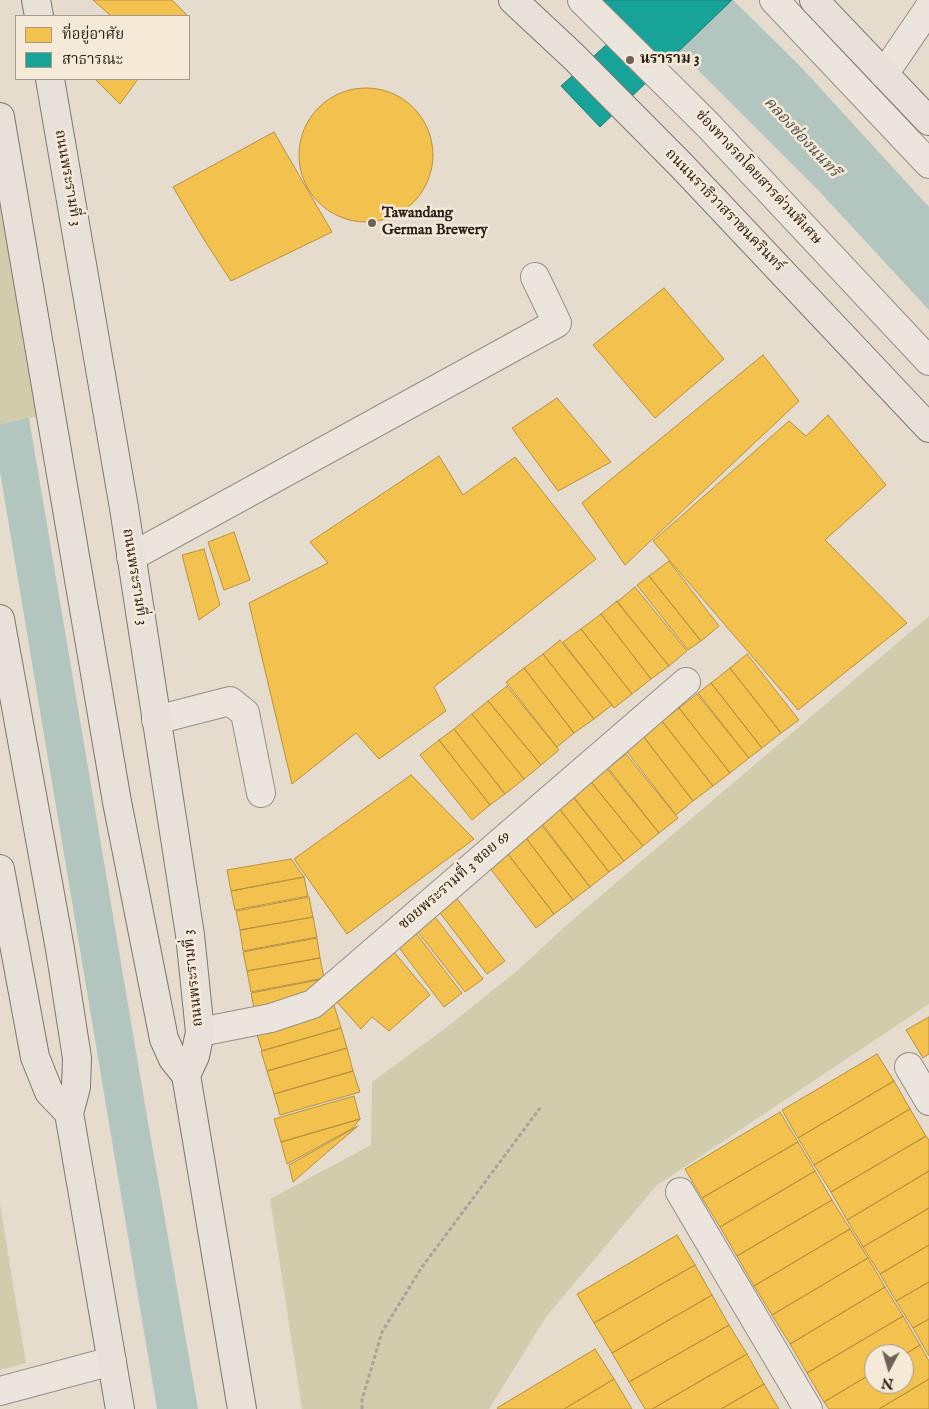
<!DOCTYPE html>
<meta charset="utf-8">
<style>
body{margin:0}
#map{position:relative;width:929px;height:1409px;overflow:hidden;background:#e6dcce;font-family:"IM FELL English","Noto Serif Thai",serif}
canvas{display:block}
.legend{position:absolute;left:15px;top:15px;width:175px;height:65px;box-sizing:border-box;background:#f5e9d8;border:1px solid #a5998c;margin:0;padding:6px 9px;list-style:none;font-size:15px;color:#2d2019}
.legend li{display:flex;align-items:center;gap:10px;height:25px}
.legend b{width:25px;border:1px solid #a5998c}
.north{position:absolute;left:864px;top:1344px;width:50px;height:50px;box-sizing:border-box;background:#f5e9d8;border:1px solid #a5998c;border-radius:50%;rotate:186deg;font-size:14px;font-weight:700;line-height:20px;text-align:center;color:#2d2019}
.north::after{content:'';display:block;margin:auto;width:18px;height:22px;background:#6e6258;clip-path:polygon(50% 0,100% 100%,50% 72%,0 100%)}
</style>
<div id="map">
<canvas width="929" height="1409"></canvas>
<ul class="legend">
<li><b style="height:14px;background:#f2c14e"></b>ที่อยู่อาศัย</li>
<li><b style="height:14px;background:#17a398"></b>สาธารณะ</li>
</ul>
<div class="north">N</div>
</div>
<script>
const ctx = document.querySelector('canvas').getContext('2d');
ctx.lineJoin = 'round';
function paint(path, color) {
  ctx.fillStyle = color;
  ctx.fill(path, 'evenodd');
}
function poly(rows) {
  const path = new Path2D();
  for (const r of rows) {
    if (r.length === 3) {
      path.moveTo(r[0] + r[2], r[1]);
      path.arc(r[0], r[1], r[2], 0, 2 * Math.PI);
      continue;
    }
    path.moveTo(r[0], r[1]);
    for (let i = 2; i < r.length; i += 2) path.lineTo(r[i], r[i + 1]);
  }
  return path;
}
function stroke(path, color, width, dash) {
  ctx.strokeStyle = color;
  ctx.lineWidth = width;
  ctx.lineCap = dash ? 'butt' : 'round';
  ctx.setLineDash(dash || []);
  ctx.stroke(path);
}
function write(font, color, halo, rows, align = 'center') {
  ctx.font = font + ' "IM FELL English","Noto Serif Thai",serif';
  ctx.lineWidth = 5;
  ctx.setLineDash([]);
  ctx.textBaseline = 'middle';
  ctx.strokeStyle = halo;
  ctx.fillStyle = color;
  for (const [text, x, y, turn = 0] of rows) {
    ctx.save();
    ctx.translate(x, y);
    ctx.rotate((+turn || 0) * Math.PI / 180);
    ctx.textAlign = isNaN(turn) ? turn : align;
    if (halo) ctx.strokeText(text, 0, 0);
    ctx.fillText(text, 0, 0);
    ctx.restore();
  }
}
const green = poly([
 [0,136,40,416,0,424],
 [929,616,929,1004,656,1186,546,1317,489,1409,302,1409,270,1199,371,1145,372,1082,447,1027,518,970,570,922],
 [0,1204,26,1363,0,1370]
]);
const water = poly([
 [628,0,733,0,800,66,929,207,929,310,819,191],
 [29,418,145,1105,198,1409,157,1409,138,1296,0,472,0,424]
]);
const pier = poly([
 [29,416,31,418,97,804,95,805],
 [0,484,56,810,54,810,0,487]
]);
const homes = poly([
 [93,0,172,0,188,16,111,16,93,0],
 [95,79,138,79,120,104,95,79],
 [366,155,67],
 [274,132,332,232,231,281,203,238,173,187,274,132],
 [664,288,724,359,655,418,593,345,664,288],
 [763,355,799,401,625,565,582,503,763,355],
 [557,398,611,462,558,491,512,428,557,398],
 [828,415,886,485,825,540,907,623,798,710,653,541,789,421,806,436,828,415],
 [439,456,463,495,515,457,596,559,434,687,446,711,379,759,356,733,292,784,249,603,328,563,310,542,439,456],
 [234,532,250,580,224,590,208,542,234,532],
 [204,549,220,605,199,620,182,555,204,549],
 [669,561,719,626,701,641,649,576,669,561],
 [649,576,701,641,688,650,637,585,649,576],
 [635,587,687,651,669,666,617,602,635,587],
 [617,601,669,666,651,679,601,614,617,601],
 [601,614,651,679,632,694,581,629,601,614],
 [581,629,632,694,614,708,563,642,581,629],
 [560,640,612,705,594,719,543,654,560,640],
 [543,654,594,719,574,733,524,668,543,654],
 [747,654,799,720,781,733,730,668,747,654],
 [524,668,574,733,557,747,506,682,524,668],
 [730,668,781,733,762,748,711,683,730,668],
 [711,683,762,748,749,758,698,693,711,683],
 [507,686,559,750,541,765,488,701,507,686],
 [697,694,749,758,730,773,679,708,697,694],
 [488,701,541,765,524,779,472,714,488,701],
 [679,708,730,773,713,786,662,721,679,708],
 [472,714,524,779,505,794,454,729,472,714],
 [662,721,713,786,693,801,643,736,662,721],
 [454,729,505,794,490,805,439,740,454,729],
 [643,736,693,801,676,815,625,749,643,736],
 [439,740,490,805,472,820,420,755,439,740],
 [626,754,678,818,659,833,607,769,626,754],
 [608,768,659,833,643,846,591,782,608,768],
 [411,775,474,839,347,934,294,859,411,775],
 [591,782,643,846,624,861,572,796,591,782],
 [573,796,624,861,609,872,558,807,573,796],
 [558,807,609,872,590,887,539,822,558,807],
 [540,821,590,887,573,900,523,834,540,821],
 [523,834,573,900,554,914,504,849,523,834],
 [504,849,554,914,536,928,486,863,504,849],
 [291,859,304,877,231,891,227,870,291,859],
 [304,877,308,896,235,910,231,891,304,877],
 [455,896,505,961,487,974,437,909,455,896],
 [309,897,313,917,240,930,236,911,309,897],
 [432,913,483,979,465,992,414,927,432,913],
 [313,917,317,937,243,951,240,930,313,917],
 [412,928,462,993,444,1007,394,941,412,928],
 [317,938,320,958,247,971,243,952,317,938],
 [394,952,430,995,389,1031,372,1017,361,1029,336,1001,394,952],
 [320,958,324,978,251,992,247,971,320,958],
 [323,979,312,1002,255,1013,251,993,323,979],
 [334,1005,341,1028,262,1051,255,1028,334,1005],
 [929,1017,929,1054,923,1058,906,1030,929,1017],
 [341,1028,347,1048,267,1071,261,1051,341,1028],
 [347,1048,353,1071,274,1094,267,1071,347,1048],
 [877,1054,894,1081,798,1138,782,1110,877,1054],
 [353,1071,360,1092,280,1115,274,1094,353,1071],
 [894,1081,910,1109,814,1165,798,1138,894,1081],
 [354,1096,360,1119,281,1142,274,1119,354,1096],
 [910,1109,926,1136,831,1192,814,1165,910,1109],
 [780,1112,798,1142,702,1198,685,1169,780,1112],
 [360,1119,353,1128,287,1164,281,1142,360,1119],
 [358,1126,332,1148,293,1182,289,1165,358,1126],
 [926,1136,929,1140,929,1171,847,1220,831,1192,926,1136],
 [798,1142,815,1171,720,1227,702,1198,798,1142],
 [815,1171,832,1200,737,1256,720,1227,815,1171],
 [929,1171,929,1208,863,1247,847,1220,929,1171],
 [832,1200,850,1229,754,1286,737,1256,832,1200],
 [929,1208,929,1245,880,1274,863,1247,929,1208],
 [850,1229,868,1258,772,1315,754,1286,850,1229],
 [677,1235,695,1265,594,1323,577,1294,677,1235],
 [929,1245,929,1282,896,1301,880,1274,929,1245],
 [868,1258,885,1287,790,1344,772,1315,868,1258],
 [695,1265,712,1295,612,1353,594,1323,695,1265],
 [929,1282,929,1319,913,1328,896,1301,929,1282],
 [885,1287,903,1316,807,1373,790,1344,885,1287],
 [712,1295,729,1325,629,1382,612,1353,712,1295],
 [903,1316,920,1345,904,1355,874,1354,874,1372,824,1402,807,1373,903,1316],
 [929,1319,929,1356,913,1328,929,1319],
 [729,1325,747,1354,652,1409,645,1409,629,1382,729,1325],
 [920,1345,929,1361,929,1379,879,1409,829,1409,824,1402,874,1372,874,1384,904,1384,904,1355,920,1345],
 [595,1349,614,1379,564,1409,498,1409,497,1408,595,1349],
 [747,1354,764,1384,721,1409,652,1409,747,1354],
 [614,1379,632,1409,564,1409,614,1379],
 [929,1379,929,1409,879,1409,929,1379],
 [764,1384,779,1409,721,1409,764,1384]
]);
const public = poly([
 [597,0,732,0,600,127,561,86,617,35,597,0]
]);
const path = poly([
 [362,1409,362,1400,382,1332,422,1267,540,1108]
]);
const minor = poly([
 [582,0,708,125,929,361],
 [774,0,929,164],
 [884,74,929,8],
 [131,557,557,323,535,277],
 [156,720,230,701,245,713,261,793],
 [200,1032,271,1018,313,1004,686,682],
 [909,1067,929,1101],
 [680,1192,808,1409],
 [0,1391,112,1361]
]);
const major = poly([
 [36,0,39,16],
 [513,0,573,56,681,165,929,428],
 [814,0,929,121],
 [50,79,124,508,190,935,200,1032,195,1056,186,1075],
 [0,117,117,802,164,1039,173,1059,186,1075,242,1409],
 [0,619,60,949,77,1058,76,1087,69,1113,120,1409],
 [0,869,35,1057,49,1092,69,1113]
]);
const markers = [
 [630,60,5,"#6e6258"],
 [372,223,5,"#6e6258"]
];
const poiNames = [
 ["นราราม 3",640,60],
 ["Tawandang",382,214],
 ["German Brewery",382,231]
];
const streetNames = [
 ["ถนนพระรามที่ 3",67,178,80],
 ["ช่องทางรถโดยสารด่วนพิเศษ",758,178,47],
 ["ถนนนราธิวาสราชนครินทร์",724,211,46],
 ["ถนนพระรามที่ 3",134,577,81],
 ["ซอยพระรามที่ 3 ซอย 69",455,881,-41],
 ["ถนนพระรามที่ 3",194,978,-96]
];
const waterNames = [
 ["คลองช่องนนทรี",801,138,47]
];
paint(green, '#d1ccac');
paint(water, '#b2c5bf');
paint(pier, '#e6dcce');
paint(homes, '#f2c14e');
stroke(homes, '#b7913e', 1);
paint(public, '#17a398');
stroke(public, '#1e7c72', 1);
stroke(minor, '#978f86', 30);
stroke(major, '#7d766e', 30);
stroke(path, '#a8a39d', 3, [4, 2.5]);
stroke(minor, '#ebe5de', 28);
stroke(major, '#e8e1d9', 28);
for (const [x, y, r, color] of markers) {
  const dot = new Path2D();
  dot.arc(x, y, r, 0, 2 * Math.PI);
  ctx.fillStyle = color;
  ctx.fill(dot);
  stroke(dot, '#f5e9d8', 2);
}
write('bold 15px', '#2d2019', '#f5e9d8', poiNames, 'left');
write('15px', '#2d2019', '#f5e9d8', streetNames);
write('italic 16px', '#4e4e49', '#f5e9d8', waterNames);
</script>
